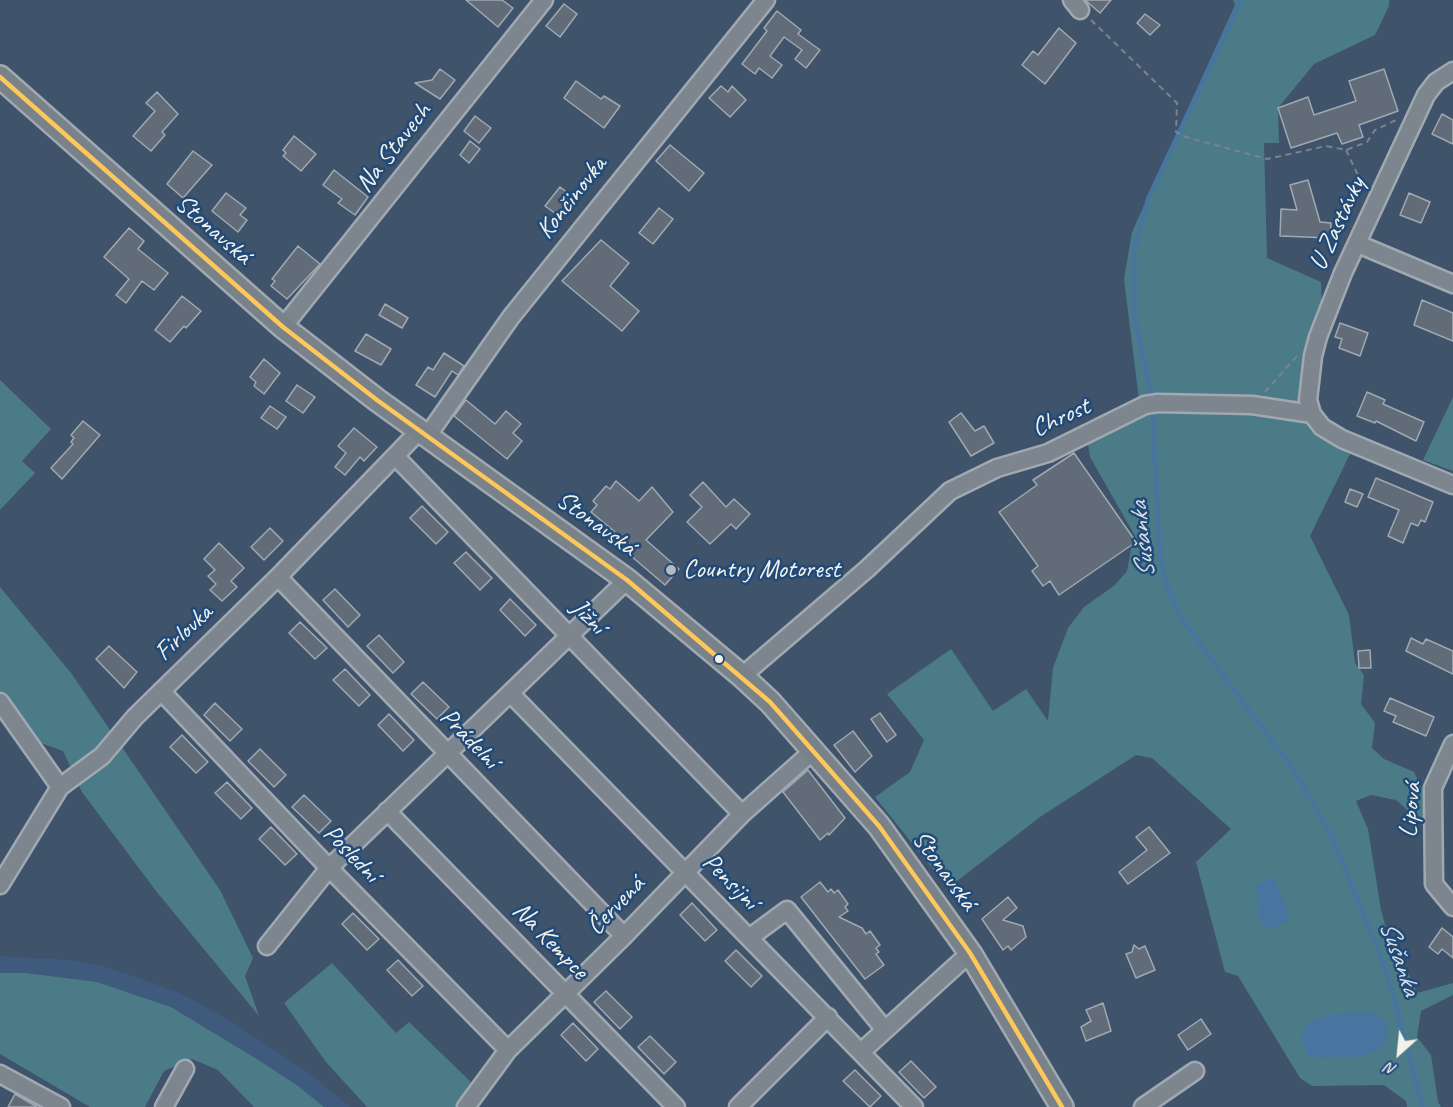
<!DOCTYPE html>
<meta charset="utf-8">
<style>
body{margin:0}
#map{position:relative;width:1453px;height:1107px;overflow:hidden;background:#3f536a;font-family:Caveat,sans-serif}
canvas{display:block}
.north{position:absolute;left:1369px;top:1023px;width:60px;height:60px;-webkit-text-stroke:4px #1f4a7a;paint-order:stroke;rotate:207deg;font-size:16px;font-weight:700;line-height:24px;text-align:center;color:#f4f1e8}
.north::after{content:'';display:block;margin:auto;width:21px;height:27px;background:#f4f1e8;clip-path:polygon(50% 0,100% 100%,50% 72%,0 100%)}
</style>
<div id="map">
<canvas width="1453" height="1107"></canvas>
<div class="north">N</div>
</div>
<script>
const ctx = document.querySelector('canvas').getContext('2d');
ctx.lineJoin = 'round';
function paint(path, color) {
  ctx.fillStyle = color;
  ctx.fill(path, 'evenodd');
}
function poly(rows) {
  const path = new Path2D();
  for (const r of rows) {
    path.moveTo(r[0], r[1]);
    for (let i = 2; i < r.length; i += 2) path.lineTo(r[i], r[i + 1]);
  }
  return path;
}
function stroke(path, color, width, dash) {
  ctx.strokeStyle = color;
  ctx.lineWidth = width;
  ctx.lineCap = dash ? 'butt' : 'round';
  ctx.setLineDash(dash || []);
  ctx.stroke(path);
}
function write(font, color, halo, rows, align = 'center') {
  ctx.font = font + ' Caveat,sans-serif';
  ctx.lineWidth = 5;
  ctx.setLineDash([]);
  ctx.textBaseline = 'middle';
  ctx.strokeStyle = halo;
  ctx.fillStyle = color;
  for (const [text, x, y, turn = 0] of rows) {
    ctx.save();
    ctx.translate(x, y);
    ctx.rotate((+turn || 0) * Math.PI / 180);
    ctx.textAlign = isNaN(turn) ? turn : align;
    if (halo) ctx.strokeText(text, 0, 0);
    ctx.fillText(text, 0, 0);
    ctx.restore();
  }
}
const built = poly([
 [0,956,72,960,100,965,178,992,224,1017,308,1072,350,1107,324,1107,298,1086,260,1061,171,1007,97,982,26,973,0,973]
]);
const green = poly([
 [1233,0,1389,0,1389,6,1375,35,1314,64,1278,108,1279,143,1264,143,1267,258,1321,282,1322,310,1306,358,1321,436,1350,454,1310,536,1349,615,1355,663,1364,675,1361,704,1375,723,1372,748,1384,759,1414,772,1426,797,1423,824,1396,800,1371,795,1356,801,1368,829,1381,910,1393,951,1406,969,1417,993,1453,983,1453,995,1421,1011,1417,1037,1431,1055,1438,1102,1441,1107,1407,1107,1406,1101,1384,1085,1312,1086,1300,1078,1238,976,1225,972,1196,862,1231,829,1152,758,1136,755,1040,817,948,888,875,797,910,772,924,740,887,694,951,649,993,711,1026,689,1048,721,1053,668,1068,628,1084,607,1115,585,1127,571,1131,549,1137,544,1135,536,1090,457,1088,443,1104,433,1139,400,1124,279,1132,232,1235,5],
 [0,380,51,429,22,461,35,473,0,510],
 [1453,397,1453,471,1423,460],
 [0,587,71,673,220,890,253,958,245,976,259,1016,156,891,82,792,63,751,38,742,0,691],
 [332,963,396,1033,409,1022,475,1086,457,1107,367,1107,326,1062,284,1003],
 [0,973,26,973,97,982,171,1007,260,1061,298,1086,324,1107,254,1107,218,1070,192,1059,164,1071,145,1107,90,1107,0,1054]
]);
const water = poly([
 [1269,877,1274,878,1289,913,1287,922,1273,928,1266,928,1260,921,1257,896,1256,886],
 [1347,1012,1373,1012,1386,1023,1389,1032,1381,1049,1358,1057,1317,1058,1307,1055,1301,1036,1307,1024,1315,1019]
]);
const stream = poly([
 [1241,0,1148,199,1134,250,1135,322,1151,390,1160,555,1168,590,1181,618,1295,772,1333,839,1386,970,1423,1107]
]);
const building = poly([
 [466,0,502,0,513,8,498,27,466,0],
 [1085,0,1111,0,1100,13,1085,0],
 [564,4,577,14,560,37,546,26,564,4],
 [777,11,801,30,798,34,820,50,806,68,795,59,802,50,784,37,770,56,782,65,772,78,759,68,755,74,742,64,767,31,764,28,777,11],
 [1145,14,1160,25,1150,35,1137,23,1145,14],
 [1059,28,1076,43,1045,84,1022,65,1033,51,1038,55,1059,28],
 [440,69,455,80,440,99,415,83,432,80,440,69],
 [1384,69,1398,111,1359,125,1363,137,1342,144,1337,133,1291,148,1278,108,1308,97,1314,115,1356,101,1349,81,1384,69],
 [576,81,601,99,604,96,620,106,604,128,564,98,576,81],
 [721,86,728,92,732,86,746,100,730,117,709,98,721,86],
 [157,92,178,114,162,132,165,135,151,151,133,136,155,111,146,103,157,92],
 [1442,114,1453,120,1453,144,1432,134,1442,114],
 [475,116,491,128,479,143,464,131,475,116],
 [294,136,316,154,301,171,283,156,286,153,283,150,294,136],
 [470,141,480,149,469,163,460,155,470,141],
 [670,145,704,173,689,191,656,161,670,145],
 [193,151,212,165,183,198,167,184,193,151],
 [334,170,368,197,355,215,338,203,342,199,323,185,334,170],
 [1308,180,1320,222,1331,223,1330,238,1280,236,1281,209,1297,210,1290,185,1308,180],
 [560,187,573,197,559,216,545,206,560,187],
 [226,193,246,208,240,215,247,220,238,232,212,211,226,193],
 [1409,193,1430,202,1421,223,1400,215,1409,193],
 [659,208,673,219,653,244,639,233,659,208],
 [129,228,144,241,138,249,168,273,154,290,142,281,126,303,116,295,129,279,104,257,129,228],
 [601,240,629,263,610,286,639,311,622,331,562,281,601,240],
 [298,246,320,264,287,299,271,286,275,281,272,279,298,246],
 [182,296,201,311,186,328,184,326,170,342,155,330,182,296],
 [1422,300,1453,313,1453,341,1414,325,1422,300],
 [385,304,408,318,402,328,379,315,385,304],
 [1340,323,1368,333,1360,356,1339,348,1342,339,1335,337,1340,323],
 [366,334,391,349,381,365,355,351,366,334],
 [444,353,464,366,458,375,452,371,435,397,416,385,428,367,433,370,444,353],
 [264,359,280,373,264,394,254,386,256,382,250,377,264,359],
 [297,385,315,397,303,413,286,401,297,385],
 [1367,392,1385,400,1383,404,1424,422,1416,441,1376,421,1375,423,1357,416,1367,392],
 [466,400,495,424,506,411,521,424,513,433,522,441,507,459,454,416,466,400],
 [270,406,286,417,277,429,261,418,270,406],
 [961,413,975,431,984,426,994,443,971,456,949,422,961,413],
 [83,421,100,435,62,479,51,468,73,444,71,442,74,438,71,435,83,421],
 [354,428,377,447,364,461,360,457,345,475,335,467,346,453,338,446,354,428],
 [1074,453,1136,542,1059,595,1050,581,1043,586,1032,571,1038,566,999,512,1037,485,1033,480,1074,453],
 [1376,478,1433,502,1425,522,1421,520,1418,526,1411,523,1403,543,1388,536,1399,510,1368,497,1376,478],
 [616,481,639,501,652,487,673,512,646,540,679,569,665,585,610,538,615,532,591,512,597,505,593,501,606,486,610,489,616,481],
 [703,482,726,507,734,499,750,514,736,529,731,524,710,544,687,522,702,507,690,495,703,482],
 [1350,489,1363,494,1357,507,1345,502,1350,489],
 [422,506,448,532,436,544,410,518,422,506],
 [270,528,283,541,264,560,251,547,270,528],
 [219,543,244,568,231,581,237,587,222,601,210,590,216,584,208,576,215,570,204,559,219,543],
 [466,552,492,578,480,590,454,563,466,552],
 [335,589,360,615,348,627,323,600,335,589],
 [510,599,536,625,525,636,500,610,510,599],
 [300,622,327,648,315,659,289,633,300,622],
 [379,635,404,662,393,673,367,646,379,635],
 [1411,638,1423,644,1426,639,1453,651,1453,674,1406,651,1411,638],
 [109,646,137,672,124,688,96,659,109,646],
 [1370,650,1371,668,1359,668,1358,651,1370,650],
 [345,669,370,695,359,706,333,680,345,669],
 [423,682,449,707,437,719,411,694,423,682],
 [1390,698,1434,717,1426,736,1393,722,1396,716,1384,711,1390,698],
 [215,703,242,729,230,741,204,715,215,703],
 [880,713,896,735,887,742,871,719,880,713],
 [389,714,414,740,403,751,378,725,389,714],
 [853,731,872,756,855,772,834,745,853,731],
 [182,735,208,762,196,773,170,747,182,735],
 [260,749,286,775,274,787,248,761,260,749],
 [808,770,845,818,829,835,828,833,820,840,783,792,808,770],
 [227,782,252,808,241,819,215,793,227,782],
 [304,795,331,821,319,833,292,807,304,795],
 [271,827,297,854,285,865,259,839,271,827],
 [1149,827,1170,853,1128,884,1119,872,1147,850,1136,837,1149,827],
 [820,882,828,892,831,889,834,893,838,890,848,904,845,907,848,911,839,917,862,928,866,934,870,931,880,945,876,948,879,952,876,954,884,965,865,979,801,897,820,882],
 [1008,897,1017,908,1003,920,1023,926,1026,937,1011,950,1008,946,1003,950,982,919,1008,897],
 [692,903,717,930,705,941,680,915,692,903],
 [353,913,379,939,367,950,342,924,353,913],
 [1442,928,1453,937,1453,958,1442,949,1438,954,1429,947,1442,928],
 [1134,945,1139,949,1145,946,1155,970,1136,978,1126,954,1132,952,1134,945],
 [736,950,762,976,751,987,725,961,736,950],
 [398,960,423,986,412,996,387,970,398,960],
 [606,991,632,1017,620,1029,594,1002,606,991],
 [1103,1003,1111,1031,1086,1041,1081,1027,1091,1021,1086,1010,1103,1003],
 [1201,1019,1211,1034,1188,1050,1178,1035,1201,1019],
 [573,1023,598,1049,586,1061,561,1035,573,1023],
 [650,1036,676,1062,664,1074,638,1047,650,1036],
 [911,1061,936,1087,924,1098,899,1072,911,1061],
 [855,1070,881,1096,870,1107,843,1081,855,1070],
 [15,1094,37,1107,8,1107,15,1094]
]);
const path = poly([
 [1091,20,1177,103,1176,132,1186,137,1267,159,1326,146,1346,150,1367,142,1375,130,1396,120],
 [1346,150,1364,188],
 [1265,392,1297,356]
]);
const minor = poly([
 [1072,0,1080,10],
 [1453,71,1436,82,1426,95,1343,273,1318,337,1313,356,1308,400,1312,414,1322,427,1342,439,1453,485],
 [1358,244,1453,284],
 [283,327,544,0],
 [428,435,511,317,766,0],
 [396,457,742,814],
 [278,577,624,936],
 [742,676,867,569,950,491,997,468,1048,453,1145,405,1158,403,1252,405,1312,414],
 [161,691,329,868,508,1050],
 [510,693,914,1107],
 [0,702,60,787],
 [1453,744,1433,788,1434,884,1453,907],
 [387,811,676,1107],
 [0,885,60,787,102,756,135,717,278,577,420,430],
 [749,938,787,910,885,1030],
 [267,946,329,868,627,580],
 [861,1052,970,953],
 [0,1074,61,1107],
 [164,1107,185,1069],
 [466,1107,508,1050,624,936,742,814,814,750],
 [738,1107,828,1017],
 [1143,1107,1195,1071]
]);
const major = poly([
 [0,77,283,327,377,400,627,580,742,676,770,702,879,826,970,953,1062,1107]
]);
const bus1 = poly([
 [0,77,283,327,377,400,627,580,770,702,879,826,970,953,1062,1107]
]);
const markers = [
 [671,570,6,"#b5babc"],
 [719,659,5,"#f4f1e8"]
];
const streetNames = [
 ["Na Stavech",394,148,-52],
 ["Končinovka",572,198,-52],
 ["U Zastávky",1338,224,-65],
 ["Stonavská",213,230,41],
 ["Chrost",1061,418,-24],
 ["Stonavská",596,524,36],
 ["Jižní",588,617,46],
 ["Firlovka",184,633,-44],
 ["Prádelní",469,739,46],
 ["Lipová",1411,810,-85],
 ["Poslední",351,854,46],
 ["Stonavská",944,871,54],
 ["Pensijní",730,882,45],
 ["Červená",616,906,-46],
 ["Na Kempce",550,941,46]
];
const poiNames = [
 ["Country Motorest",683,570]
];
const waterNames = [
 ["Sušanka",1143,540,-96],
 ["Sušanka",1399,958,71]
];
paint(built, '#3e5a7c');
paint(green, '#4c7b88');
paint(water, '#4775a0');
stroke(stream, '#4775a0', 4.5);
paint(building, '#626c79');
stroke(building, '#a0a9b2', 1.5);
stroke(minor, '#a0a9b2', 21);
stroke(major, '#a0a9b2', 26);
stroke(path, '#7a848f', 2, [6, 4.5]);
stroke(minor, '#7d868e', 16);
stroke(major, '#798189', 21);
stroke(bus1, '#fdc75a', 4.5);
for (const [x, y, r, color] of markers) {
  const dot = new Path2D();
  dot.arc(x, y, r, 0, 2 * Math.PI);
  ctx.fillStyle = color;
  ctx.fill(dot);
  stroke(dot, '#1f4a7a', 2);
}
write('26px', '#f4f1e8', '#1f4a7a', streetNames);
write('26px', '#f4f1e8', '#1f4a7a', poiNames, 'left');
write('italic 27px', '#dadfde', '#1f4a7a', waterNames);
</script>
